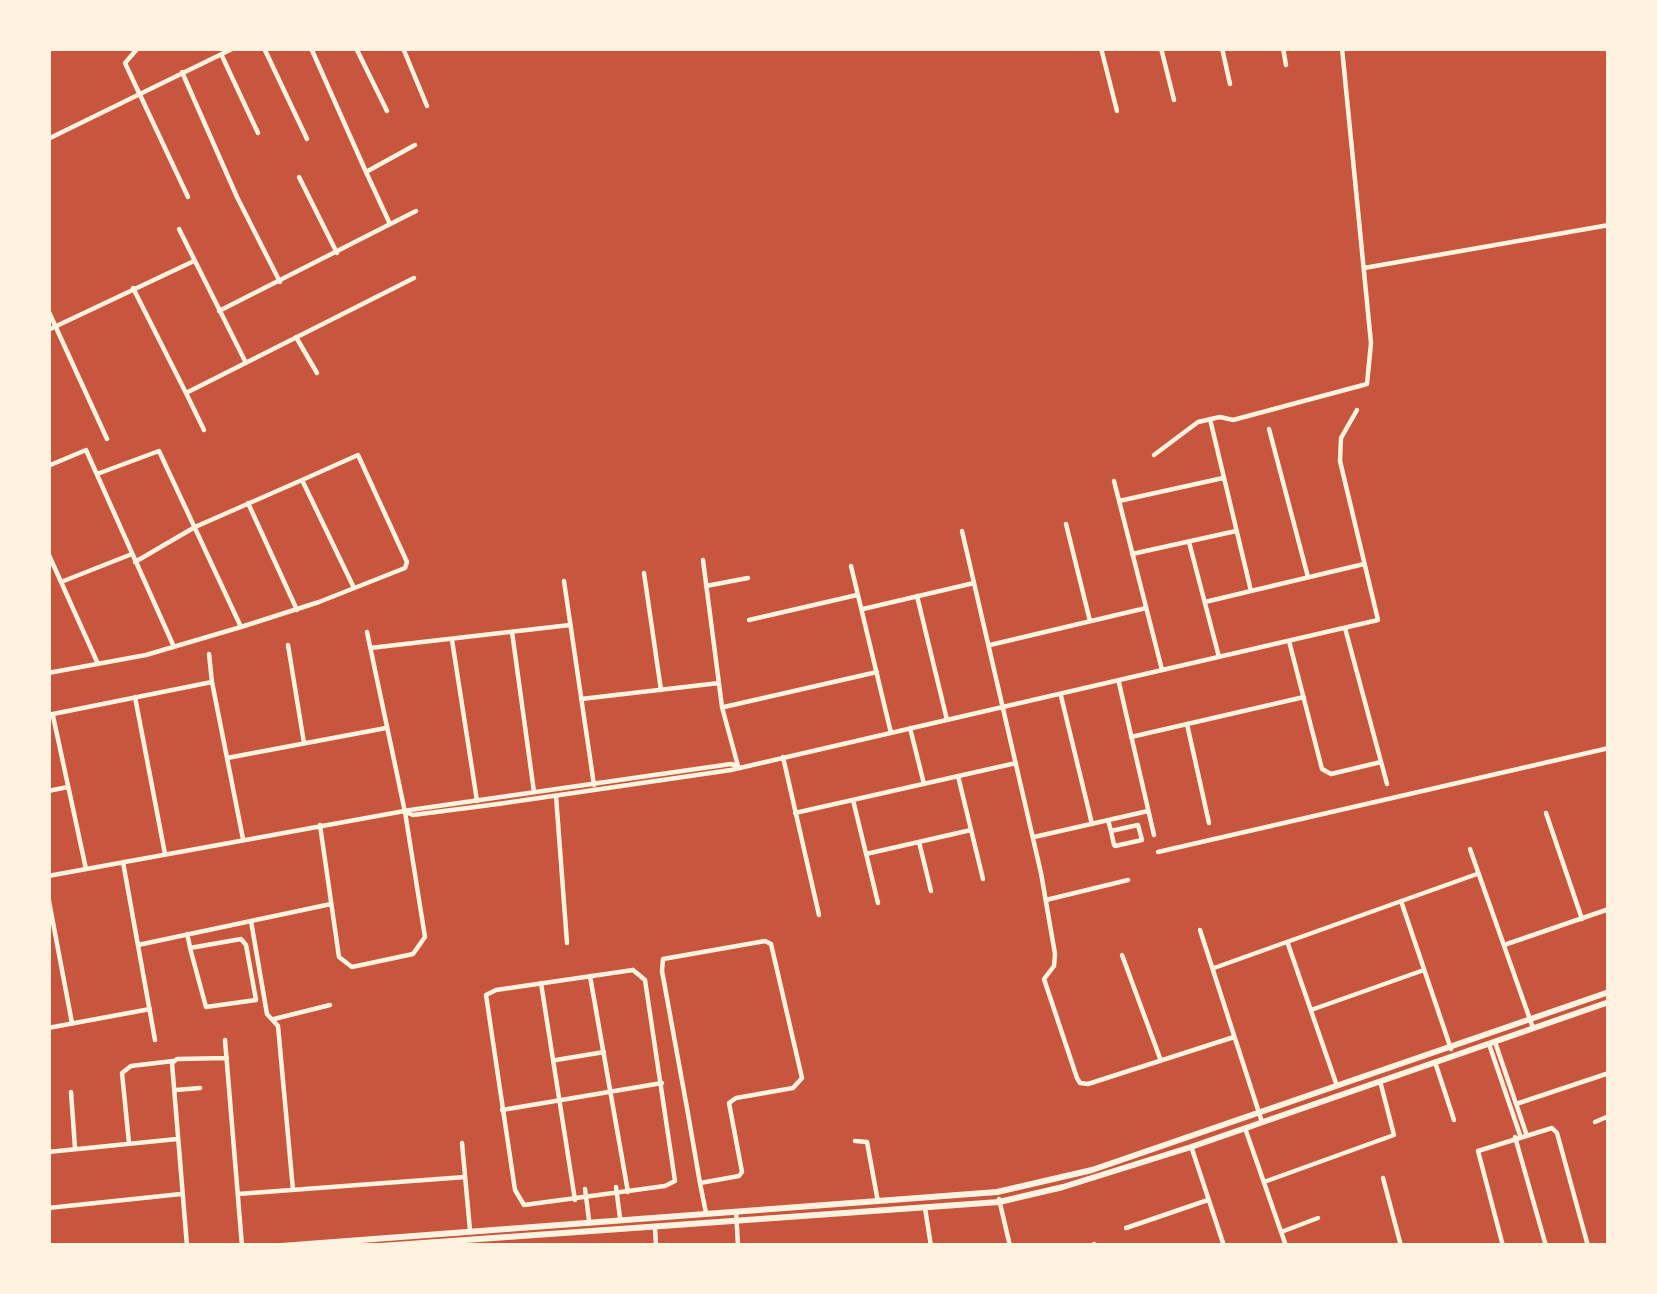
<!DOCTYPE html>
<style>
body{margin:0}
#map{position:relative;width:1657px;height:1294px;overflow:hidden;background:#c8553d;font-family:Lora,serif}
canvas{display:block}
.frame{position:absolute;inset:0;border:51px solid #fff3e0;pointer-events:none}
</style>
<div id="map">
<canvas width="1657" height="1294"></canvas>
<div class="frame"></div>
</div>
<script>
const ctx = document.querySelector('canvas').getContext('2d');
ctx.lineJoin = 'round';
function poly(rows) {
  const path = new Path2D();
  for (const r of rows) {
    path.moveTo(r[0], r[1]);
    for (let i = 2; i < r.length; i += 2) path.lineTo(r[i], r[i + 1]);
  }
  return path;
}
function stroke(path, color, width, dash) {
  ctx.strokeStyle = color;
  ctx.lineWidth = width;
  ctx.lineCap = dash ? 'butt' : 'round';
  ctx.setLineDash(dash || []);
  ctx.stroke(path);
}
const minor = poly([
 [138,48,125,63,188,197],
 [264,48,307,139],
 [311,48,366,172],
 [356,48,387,111],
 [403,48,427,106],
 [1101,48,1117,111],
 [1161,48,1174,100],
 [1222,48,1230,84],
 [1283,48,1286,65],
 [222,56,258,133],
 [182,72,237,197,280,282],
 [48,139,234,48],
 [299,177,337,253],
 [390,224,366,172,415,145],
 [179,229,246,363],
 [1364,268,1609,225],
 [133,288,186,393,414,278],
 [48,310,107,439],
 [219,311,416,211],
 [48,330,194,261],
 [296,337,317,373],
 [186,393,204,430],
 [1210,419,1251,591],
 [1269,429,1308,577],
 [1154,455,1198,422,1220,417,1233,420,1367,384,1371,343,1342,48],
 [48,466,86,450,174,647],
 [97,474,159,451,241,627],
 [1114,481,1162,670],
 [1119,501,1223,478],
 [248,503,297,610],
 [1066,524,1090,621],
 [962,531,1041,873,1055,954,1054,966,1044,979,1077,1078,1080,1083,1088,1084,1234,1037],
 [1189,542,1219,657],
 [48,553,98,664],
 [1132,554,1236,531],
 [703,560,722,707,738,766],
 [135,562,195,527,302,480,354,588],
 [851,566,891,733],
 [644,573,661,690],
 [564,581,594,785],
 [61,582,132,554],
 [706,586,748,578],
 [917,596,947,720],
 [1205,602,1364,564],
 [863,609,974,583],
 [749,620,857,595],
 [1345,628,1387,784],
 [512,632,534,792],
 [452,640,477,801],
 [1289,641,1322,769,1331,774,1381,762],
 [288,645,304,743],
 [990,645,1146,608],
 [370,648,570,625],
 [209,654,212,682],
 [48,673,146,655,241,627,319,602,405,568,407,562,358,455,302,480],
 [1119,683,1154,835],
 [1061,696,1092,824],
 [135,697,165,854],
 [581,699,719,683],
 [724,707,877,672],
 [48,715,212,682,243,839],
 [53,716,86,869],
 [1187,724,1209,823],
 [910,728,924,784],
 [1131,737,1304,697],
 [783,757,819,915],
 [227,758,386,728],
 [958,776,983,879],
 [48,791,68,787],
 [556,796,567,943],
 [853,800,878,903],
 [405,812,413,815,498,804,731,770,1378,620,1340,461,1341,438,1357,410],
 [795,813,1016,763],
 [1546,813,1582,919],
 [1108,820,1111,831,1114,845,1115,846,1142,840,1138,825,1111,831],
 [320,825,339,957,352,967,413,954,425,937,405,812,367,632],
 [1034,837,1148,811],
 [919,842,931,891],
 [1470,849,1533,1028],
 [1158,852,1609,748],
 [866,854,971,830],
 [123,862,155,1040],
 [48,876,410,810,731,764,738,766],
 [48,896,72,1023],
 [1046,900,1128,880],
 [1401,901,1451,1049],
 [251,921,267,1014,278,1026,293,1190],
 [1200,930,1262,1122],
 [187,934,189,942,190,948,206,1007,256,1000,246,945,241,939,190,948],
 [1288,944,1337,1086],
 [1507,944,1609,909],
 [138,945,331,904],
 [1122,955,1161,1061],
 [1214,968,1477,874],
 [633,970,645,980,675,1181,665,1186,524,1205,515,1190,486,995,496,990,633,970],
 [590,976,628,1192],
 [541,983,575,1200],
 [1311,1010,1424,970],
 [274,1019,330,1005],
 [48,1028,150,1009],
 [225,1040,242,1246],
 [1495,1042,1526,1133],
 [1489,1044,1520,1135],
 [556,1060,604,1052],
 [1435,1062,1454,1120],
 [176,1090,200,1088],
 [71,1092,75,1148],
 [1516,1104,1609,1073],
 [502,1110,662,1083],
 [1595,1122,1609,1116],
 [1245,1128,1286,1246],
 [1515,1137,1546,1246],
 [855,1141,867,1142,878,1202],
 [129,1143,122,1073,131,1066,173,1061],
 [462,1143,470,1230],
 [1192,1149,1224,1246],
 [48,1152,177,1139],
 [1383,1178,1401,1246],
 [1264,1182,1394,1135,1380,1081],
 [700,1183,739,1176,742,1172,729,1103,736,1098,793,1088,802,1078,771,944,765,941,663,959,662,971,687,1108,700,1183,706,1213],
 [616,1187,620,1218],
 [585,1189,589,1220],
 [238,1194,465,1177],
 [999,1199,1010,1246],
 [48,1208,181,1194],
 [925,1208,931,1246],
 [736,1211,738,1246],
 [655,1228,656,1246],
 [1126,1228,1208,1200],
 [1281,1232,1318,1218],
 [1094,1244,1094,1246],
 [187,1246,172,1063,177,1059,227,1058],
 [1503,1246,1478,1151,1552,1128,1557,1133,1588,1246]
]);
const tertiary = poly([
 [281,1246,997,1192,1092,1170,1609,992],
 [381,1246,999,1202,1063,1187,1191,1147,1609,1002]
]);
stroke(minor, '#fff3e0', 4.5);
stroke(tertiary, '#fff3e0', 6);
</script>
